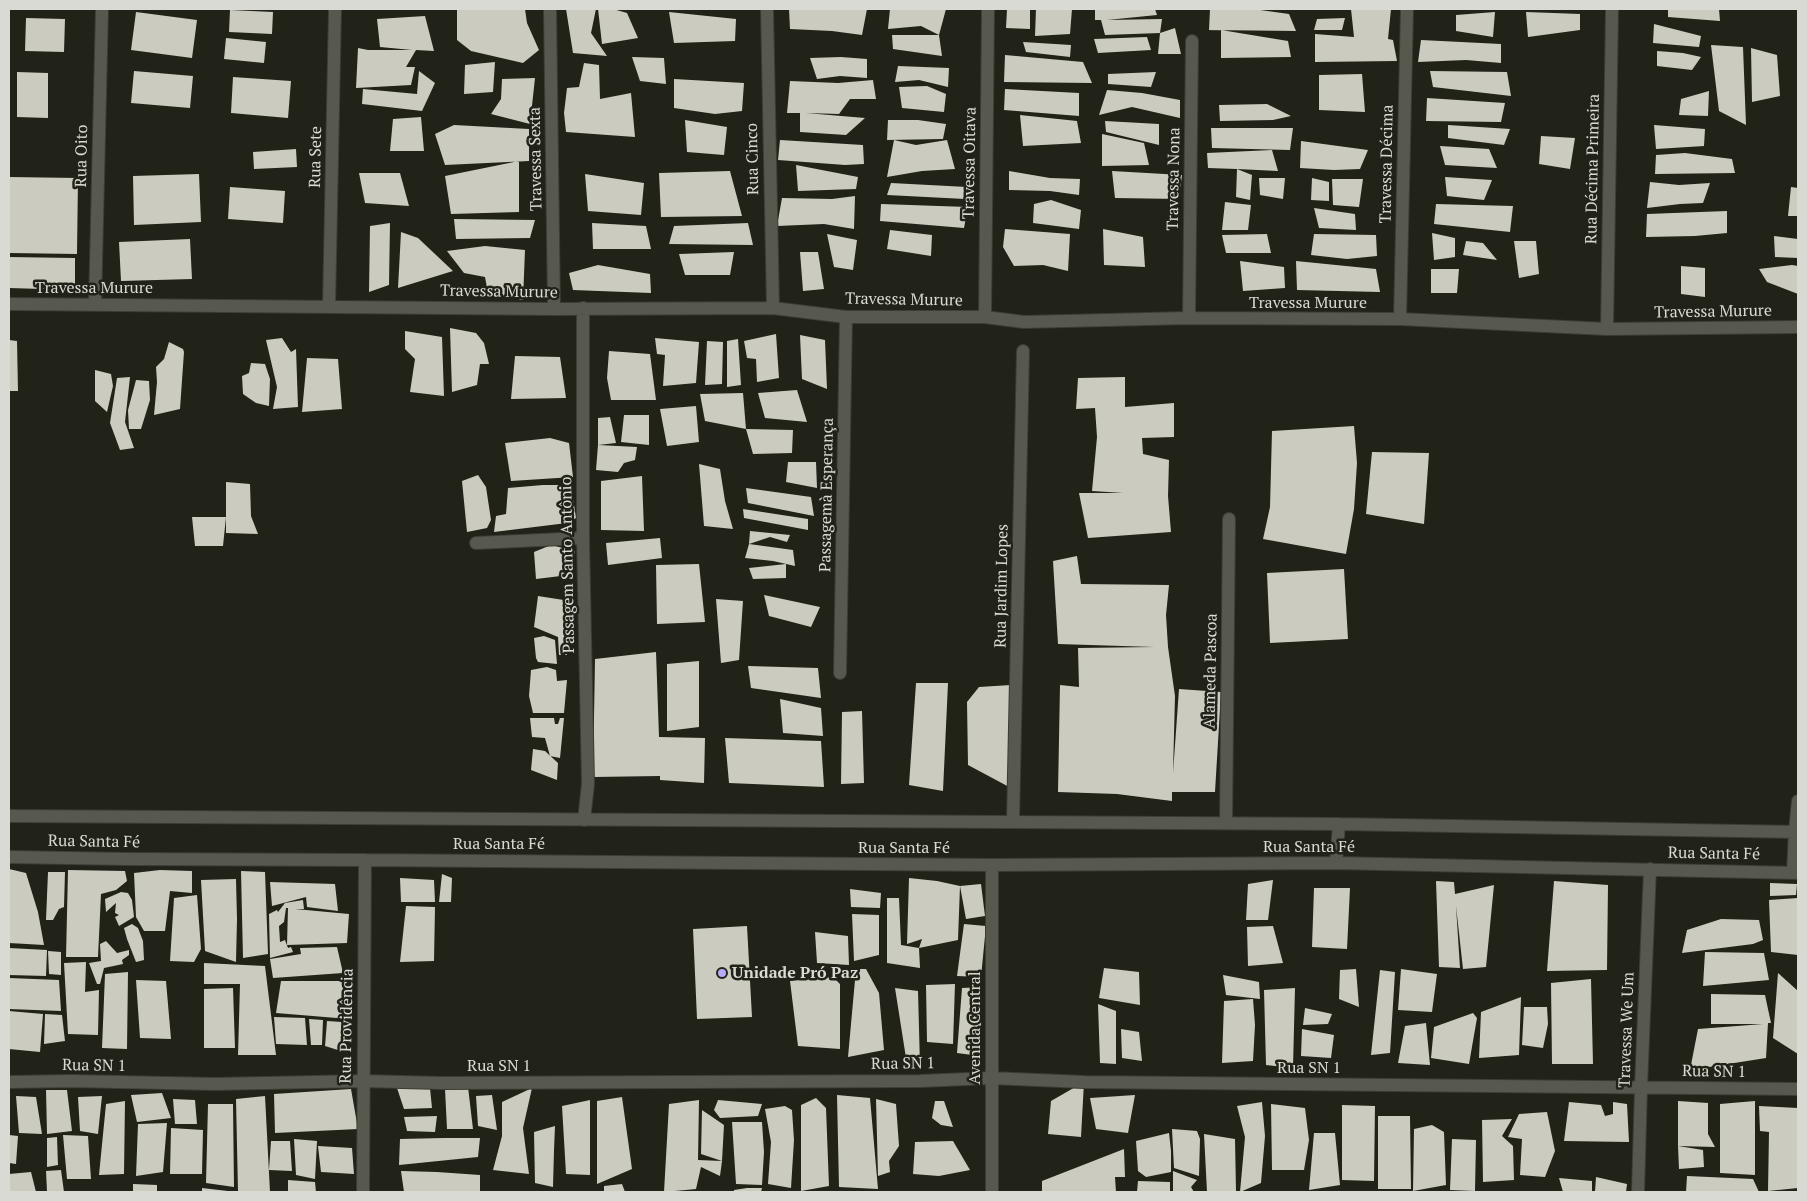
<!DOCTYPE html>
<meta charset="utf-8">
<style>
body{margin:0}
#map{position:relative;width:1807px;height:1201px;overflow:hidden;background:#212218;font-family:"PT Serif",serif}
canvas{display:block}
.frame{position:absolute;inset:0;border:10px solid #d9dad3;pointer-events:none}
</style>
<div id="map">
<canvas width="1807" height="1201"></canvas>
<div class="frame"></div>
</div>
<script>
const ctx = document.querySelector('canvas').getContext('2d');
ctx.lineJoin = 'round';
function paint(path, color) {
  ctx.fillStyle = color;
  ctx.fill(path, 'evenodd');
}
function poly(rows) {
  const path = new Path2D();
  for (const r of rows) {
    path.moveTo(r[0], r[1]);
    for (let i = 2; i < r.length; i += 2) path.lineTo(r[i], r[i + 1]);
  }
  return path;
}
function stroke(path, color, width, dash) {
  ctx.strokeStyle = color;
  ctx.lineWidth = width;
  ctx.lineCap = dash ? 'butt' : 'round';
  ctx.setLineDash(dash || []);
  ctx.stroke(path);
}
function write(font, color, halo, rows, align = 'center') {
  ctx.font = font + ' "PT Serif",serif';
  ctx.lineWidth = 5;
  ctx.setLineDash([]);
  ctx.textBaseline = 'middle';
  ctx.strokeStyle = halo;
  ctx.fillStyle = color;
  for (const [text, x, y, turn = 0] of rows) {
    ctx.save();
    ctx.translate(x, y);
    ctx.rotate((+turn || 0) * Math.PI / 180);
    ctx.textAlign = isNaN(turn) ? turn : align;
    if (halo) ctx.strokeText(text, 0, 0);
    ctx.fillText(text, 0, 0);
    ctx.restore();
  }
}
const building = poly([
 [457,9,525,9,527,23,539,50,523,63,471,51,457,40],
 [566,9,596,9,591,33,607,56,573,53],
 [598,9,613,9,627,13,638,38,602,44],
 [789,9,867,9,862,35,832,31,790,29],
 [890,9,946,9,939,35,942,56,893,49,892,35,939,35,921,26,888,29],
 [1007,9,1030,9,1030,29,1006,28],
 [1036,9,1072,9,1070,34,1035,36],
 [1095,9,1155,9,1157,15,1107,20,1162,19,1160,33,1175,28,1181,54,1158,54,1160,33,1105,35,1101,20,1095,20],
 [1210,9,1253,9,1289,14,1296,31,1209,30],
 [1351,9,1391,9,1388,39,1393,40,1397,61,1315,62,1315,34,1354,37],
 [1668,9,1719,9,1720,21,1668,17],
 [230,10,273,12,272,34,229,32],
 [136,12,197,20,192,58,131,50],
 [669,12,736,19,735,41,674,43],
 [1495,12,1493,37,1456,31,1456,15],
 [1526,12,1580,14,1580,30,1528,37],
 [425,16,434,51,416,50,406,67,415,67,411,85,356,88,358,48,368,50,412,50,380,47,377,19],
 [26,18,65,19,64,52,25,51],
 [1345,18,1342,30,1314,30,1317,19],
 [1654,24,1701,36,1699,47,1653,43],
 [1221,30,1288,41,1291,57,1221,58],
 [1147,37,1151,50,1098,53,1094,39],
 [226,38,266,42,264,63,224,59],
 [1421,40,1501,44,1501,63,1466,60,1418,62],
 [1023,42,1071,45,1070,57,1026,52],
 [1711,45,1743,47,1746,125,1719,111],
 [1751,48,1777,55,1780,96,1752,102],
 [1657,51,1683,53,1701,57,1692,70,1657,66],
 [1005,55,1083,62,1092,83,1004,82],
 [632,57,664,58,666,84,640,81],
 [841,57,867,59,867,78,840,76,817,79,810,58],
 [495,62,493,92,464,94,465,65],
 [584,63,599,65,600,99,631,93,635,137,566,132,564,113,567,88,579,87],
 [898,66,949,68,948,87,919,80,895,82],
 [134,71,193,76,190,108,131,103],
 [419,71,435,83,422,111,362,104,363,89,417,94],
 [1430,71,1507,72,1511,96,1433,87],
 [17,72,48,73,48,118,17,117],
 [1156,72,1151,87,1108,84,1108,74],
 [1362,74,1365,112,1319,110,1319,75],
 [233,77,291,81,288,118,231,113],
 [535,78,530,124,491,114,501,99,502,79],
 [674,79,744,83,742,111,715,114,674,108],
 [873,80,876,99,850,99,839,114,806,113,865,118,846,135,800,132,800,113,787,113,790,81,838,83],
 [927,86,946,94,944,112,902,108,899,87],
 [1005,89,1079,93,1079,116,1004,110],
 [1107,90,1142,93,1180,100,1180,118,1132,107,1099,115],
 [1709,91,1708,116,1679,115,1681,99],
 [1427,98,1505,103,1501,122,1426,121],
 [1267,104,1291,116,1273,120,1220,121,1219,105],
 [1020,115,1077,121,1081,143,1023,146],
 [421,117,424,151,390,151,393,119],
 [685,120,727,127,724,155,687,152],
 [888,120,918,120,946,124,943,139,887,140],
 [1105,121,1159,124,1159,145,1106,132],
 [454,125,529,129,529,161,445,165,435,134],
 [1448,125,1510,129,1504,145,1448,138],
 [1654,125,1705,129,1704,146,1656,149],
 [1211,128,1293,128,1290,150,1212,148],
 [1102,134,1144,143,1149,165,1102,166],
 [1541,136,1575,138,1570,169,1539,164],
 [780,140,863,145,864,164,845,165,778,160],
 [894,140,916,145,947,140,955,169,922,171,887,177],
 [1301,141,1368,150,1360,169,1334,170,1300,168],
 [1440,146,1489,149,1497,168,1445,165],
 [296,149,297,167,254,169,253,152],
 [1272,150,1278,171,1237,169,1252,175,1250,200,1236,197,1237,169,1208,168,1207,153],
 [1685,153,1732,159,1735,173,1655,174,1656,155],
 [519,161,519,212,451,214,445,176],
 [796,165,858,177,856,189,798,191],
 [730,171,742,216,661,217,659,173],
 [1009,171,1050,178,1080,179,1079,195,1050,191,1009,190],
 [1112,171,1182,175,1179,199,1115,198],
 [359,173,400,173,409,206,365,203],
 [199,174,201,222,134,225,133,176],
 [585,174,644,183,641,215,588,211],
 [9,177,78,178,77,254,9,253],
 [1445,177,1492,180,1484,200,1447,196],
 [1259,178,1285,178,1283,199,1260,195],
 [1312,178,1329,182,1329,201,1311,200],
 [1332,179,1363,179,1359,207,1333,205],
 [1650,182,1679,185,1710,183,1703,203,1680,204,1647,208],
 [891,183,967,187,965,199,887,195],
 [230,187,285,191,283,223,228,219],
 [1791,187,1798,188,1798,216,1788,216],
 [855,196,854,229,824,224,777,226,782,198,832,199],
 [1051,200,1081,210,1079,229,1033,223,1034,204],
 [1225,202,1251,205,1248,230,1222,230],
 [881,204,968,207,964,228,880,221],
 [1436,204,1513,206,1510,232,1434,224],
 [1314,208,1355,214,1356,230,1319,228],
 [1727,211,1727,233,1695,236,1646,237,1647,214],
 [454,219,535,220,530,238,456,239],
 [390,223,389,285,369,292,370,226],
 [592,223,646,226,651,249,593,249],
 [748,223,753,245,669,244,674,226],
 [1005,229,1070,234,1068,271,1043,265,1014,266,1003,247],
 [1103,229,1143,237,1145,267,1104,265],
 [890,230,932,235,931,256,887,249],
 [401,232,418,238,453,271,398,288],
 [1432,233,1455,238,1455,257,1434,260],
 [827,234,857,240,853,270,834,267],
 [1267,234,1271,253,1226,253,1222,235],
 [1314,234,1376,235,1377,256,1347,259,1311,255],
 [1774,236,1798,239,1798,258,1775,257],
 [190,239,192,279,121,281,119,242],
 [1466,241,1483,243,1497,260,1463,255],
 [1514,241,1536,241,1539,274,1519,278],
 [485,246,525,250,523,300,488,293,485,277,464,273,447,251],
 [734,252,730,275,685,275,679,254],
 [800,252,818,252,824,289,803,291],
 [9,257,75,258,75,290,9,288],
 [1240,261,1284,267,1285,288,1243,291],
 [1296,261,1376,269,1380,292,1297,290],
 [598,265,650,274,651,293,573,290,569,273],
 [1792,265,1798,266,1798,294,1767,282,1759,269],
 [1681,266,1705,268,1705,297,1681,294],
 [1431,269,1459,269,1457,293,1431,293],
 [450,328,476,333,484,343,489,364,480,364,477,385,452,392],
 [405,331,442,337,444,396,410,392,415,359,405,349],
 [776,334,779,378,757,382,756,359,747,358,744,341],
 [800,335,825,340,827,389,802,379],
 [282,338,291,352,296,349,298,407,273,409,277,387,266,340],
 [655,338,699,342,696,383,663,386,665,355,657,354],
 [738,339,741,385,727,387,727,341],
 [9,340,17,341,18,391,9,391],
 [707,341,723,342,722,384,705,385],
 [169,342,183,349,184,352,180,409,154,415,157,382,156,367,164,359],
 [609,351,650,354,656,400,611,400,607,378],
 [515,356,560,357,566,398,511,399],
 [307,358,338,359,342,409,302,412],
 [251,363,265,364,270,379,269,406,256,403,243,394,242,376,249,373],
 [95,370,111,374,113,386,107,412,95,401],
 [130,377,125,422,134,448,120,450,110,423,117,378],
 [1125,377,1125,407,1174,403,1174,437,1142,438,1143,454,1169,460,1168,496,1171,532,1088,538,1079,493,1123,493,1092,491,1097,437,1095,408,1076,409,1078,378],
 [136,380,149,381,150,400,141,429,129,429,128,410],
 [797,390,807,422,765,418,758,393],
 [743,393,746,429,793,430,792,453,753,454,746,429,705,421,700,394],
 [696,406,699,442,667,446,660,409],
 [624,415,649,415,649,445,621,442],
 [610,417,616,443,598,445,598,418],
 [1354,426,1357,463,1354,509,1346,554,1263,539,1270,507,1272,431],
 [550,438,569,443,573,477,511,481,505,443],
 [598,445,637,447,635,460,624,463,618,472,596,470],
 [1372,452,1429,453,1424,524,1366,514],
 [788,462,816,462,817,488,786,482],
 [699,464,720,469,725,501,733,529,704,526],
 [478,475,486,487,491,520,487,528,467,532,462,481],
 [642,476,644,531,601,530,601,481],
 [226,482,250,484,251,516,258,534,226,533,226,517,223,546,195,546,192,517,226,517],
 [543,485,571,485,576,518,567,523,494,532,496,516,506,514,508,488],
 [746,488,811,497,814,516,748,503],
 [743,509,808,519,808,530,744,518],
 [750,531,790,535,787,542,770,537,749,544],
 [660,538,662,558,608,565,606,543],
 [749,544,793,550,795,566,773,561,745,558],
 [551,545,575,551,569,575,536,579,534,552],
 [1077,556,1081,584,1169,585,1166,615,1168,647,1175,696,1173,773,1179,689,1221,692,1215,792,1172,792,1172,801,1117,794,1058,792,1060,685,1079,687,1078,648,1154,647,1058,644,1053,561],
 [699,564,705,622,657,624,656,565],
 [786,564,786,578,753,579,749,568],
 [1344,569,1348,639,1270,643,1267,573],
 [764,595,820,607,811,627,769,616],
 [538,596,570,601,567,655,559,655,558,637,534,627],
 [716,599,743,601,739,660,721,663],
 [544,636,555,640,557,664,538,662,536,658,534,638],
 [656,652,659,737,705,738,704,783,660,780,660,776,593,777,595,659],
 [699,661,699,727,667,731,667,664],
 [748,666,818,668,821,698,751,688],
 [547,667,556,670,557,681,567,680,564,713,533,713,529,696,531,670],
 [916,683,948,683,943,791,909,785],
 [1011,685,1011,788,968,765,967,702,979,687],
 [780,699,821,708,823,736,783,733],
 [862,711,864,783,841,784,842,712],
 [530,718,554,718,555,724,558,724,560,718,564,718,560,758,550,756,545,738,532,737],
 [725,738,821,741,824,787,729,783],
 [533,749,545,751,558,763,557,780,531,770],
 [9,869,26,873,38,912,44,945,9,943],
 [68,870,125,871,127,881,116,890,101,894,98,957,66,957],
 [160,870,192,871,192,893,170,891,165,931,144,931,136,917,134,873],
 [241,871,265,872,268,954,243,958],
 [48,872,65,872,64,907,59,909,53,920,46,920],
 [442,874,452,878,451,902,439,902],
 [400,878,434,880,435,902,401,902],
 [909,878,937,881,960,886,958,940,919,948,920,968,887,963,887,898,899,898,901,945,919,948,922,939,907,944],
 [236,879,237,919,236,962,205,951,201,880],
 [1273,880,1268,920,1246,920,1248,884],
 [1436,881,1454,882,1455,894,1494,885,1486,967,1463,969,1456,906,1460,968,1439,967],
 [1554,881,1608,885,1607,970,1547,971],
 [270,882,335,884,338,911,307,907,306,897,272,906],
 [1770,883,1797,884,1796,895,1770,896],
 [981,884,985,916,966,919,960,886],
 [1314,888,1350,888,1347,949,1312,947],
 [850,889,881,893,880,908,851,907],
 [121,892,128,893,132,900,134,917,119,926,115,917,119,915,115,913,116,903,106,912,105,899],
 [197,895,201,949,194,962,170,961,174,898],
 [1798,898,1798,955,1771,952,1769,900],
 [303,900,304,909,295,909,349,914,347,943,287,945,288,908,286,908,284,922,279,926,280,942,285,940,288,948,291,947,293,952,270,958,269,914,277,910,278,912,285,903],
 [406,906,435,907,434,961,400,962],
 [852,914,879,915,879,955,854,961],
 [1721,919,1759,920,1763,940,1753,944,1682,953,1687,930],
 [132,924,138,928,143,941,144,960,136,962,127,939,124,928],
 [964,924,986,926,981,977,957,976],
 [747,926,752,1017,697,1019,693,929],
 [1273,926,1283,963,1248,966,1247,927],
 [815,932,848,936,849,965,817,963],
 [106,941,117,953,129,950,129,955,122,960,123,964,104,968,100,984,97,984,89,963,101,961,100,944],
 [337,947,343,973,273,978,270,959,301,954,300,948],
 [9,948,47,950,46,976,9,975],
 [48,951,61,952,61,975,49,974],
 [1705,952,1764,953,1769,980,1703,986],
 [86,962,85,992,99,990,98,1035,68,1034,64,963],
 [204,963,265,966,276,1055,238,1055,240,984,204,984],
 [1104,968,1139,972,1140,1005,1099,998],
 [856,969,866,969,879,993,884,1050,848,1057],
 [1356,969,1359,1007,1339,999,1340,970],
 [1401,969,1437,974,1432,1012,1398,1010],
 [1380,970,1395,972,1390,1053,1371,1055],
 [128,972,127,1049,102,1048,105,974],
 [1778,973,1798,991,1798,1054,1773,1038],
 [1223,975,1259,982,1260,999,1226,995],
 [833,977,840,984,840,1049,798,1046,790,981],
 [9,978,59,980,61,1011,9,1009],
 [1591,979,1593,1064,1552,1064,1551,983],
 [136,980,166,981,171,1039,140,1038],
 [281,981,347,981,349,1019,276,1013],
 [955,984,953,1044,927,1042,926,985],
 [982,987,980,1056,957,1053,962,988],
 [233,988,235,1048,204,1048,204,989],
 [895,988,918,991,920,1066,906,1058],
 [1295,988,1293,1068,1266,1065,1264,990],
 [1711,994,1765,995,1771,1023,1768,1023,1766,1058,1690,1070,1698,1029,1763,1024,1711,1024],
 [1521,997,1519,1055,1479,1058,1481,1012],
 [1253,999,1255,1025,1253,1061,1222,1063,1224,1001],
 [1098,1004,1116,1011,1116,1064,1100,1063],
 [1524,1007,1547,1007,1548,1024,1543,1048,1522,1045],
 [1305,1008,1332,1014,1328,1024,1303,1025],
 [9,1011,43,1014,40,1052,9,1049],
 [1473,1013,1477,1018,1469,1064,1431,1058,1434,1027],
 [45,1014,62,1015,65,1041,44,1044],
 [274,1017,305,1018,307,1045,276,1044],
 [309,1019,323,1020,322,1045,311,1045],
 [327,1021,342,1022,341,1051,325,1046],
 [1426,1023,1430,1065,1398,1063,1405,1026],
 [1121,1029,1139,1032,1142,1061,1122,1058],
 [1302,1029,1334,1035,1331,1058,1301,1056],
 [1084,1082,1081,1137,1048,1134,1051,1101],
 [468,1087,473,1129,447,1129,445,1089],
 [397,1088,430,1088,432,1108,404,1109],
 [532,1088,523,1128,529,1174,493,1170,502,1136,502,1102],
 [351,1089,358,1129,275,1133,274,1094],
 [46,1090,67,1090,72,1131,47,1134],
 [162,1093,171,1118,137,1122,131,1095],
 [492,1095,497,1130,478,1126,476,1096],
 [837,1095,870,1098,878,1189,839,1187],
 [1135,1095,1128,1133,1096,1129,1090,1098],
 [16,1096,36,1097,42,1134,19,1133],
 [102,1096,98,1134,80,1131,78,1097],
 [265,1096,270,1192,238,1192,236,1099],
 [622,1097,632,1169,597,1184,597,1101],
 [816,1098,826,1108,829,1186,801,1191,801,1105],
 [173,1099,195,1100,197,1124,175,1124],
 [876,1099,896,1104,899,1146,889,1161,890,1172,878,1176],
 [590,1100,590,1175,566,1174,562,1106],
 [699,1100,698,1160,722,1161,720,1176,701,1167,696,1189,664,1192,669,1104],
 [718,1100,762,1104,758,1116,720,1118,714,1110],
 [125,1101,124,1174,99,1175,106,1104],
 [935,1101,944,1101,953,1127,941,1125,932,1118],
 [1678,1101,1708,1103,1708,1134,1715,1147,1678,1146,1703,1150,1704,1167,1679,1169,1678,1146],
 [1755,1101,1755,1175,1720,1173,1720,1104],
 [1262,1102,1265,1136,1261,1183,1240,1192,1245,1137,1237,1106],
 [1569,1102,1601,1105,1605,1116,1613,1114,1613,1102,1627,1104,1629,1142,1564,1141],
 [208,1104,233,1104,234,1187,206,1183],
 [1271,1104,1305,1108,1309,1140,1304,1170,1272,1170],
 [1342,1105,1375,1106,1374,1181,1342,1180],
 [785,1106,792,1110,794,1140,791,1188,768,1184,771,1142,765,1109],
 [1759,1106,1798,1108,1798,1188,1768,1191,1769,1132,1760,1131],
 [702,1110,724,1125,722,1161,701,1154],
 [1547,1112,1555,1151,1545,1177,1520,1175,1522,1139,1508,1137,1519,1114],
 [437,1116,435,1132,407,1131,404,1117],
 [1378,1116,1410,1116,1411,1189,1378,1189],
 [1512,1119,1502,1136,1513,1146,1514,1180,1483,1182,1482,1120],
 [732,1122,762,1122,764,1152,762,1185,736,1184],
 [167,1123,163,1172,136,1176,138,1124],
 [1432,1125,1444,1132,1446,1185,1413,1191,1414,1129],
 [555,1126,554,1150,553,1187,535,1183,534,1132],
 [171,1128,203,1130,202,1174,170,1174],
 [1172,1129,1197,1131,1200,1139,1199,1176,1174,1168],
 [1169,1133,1171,1151,1171,1172,1146,1177,1138,1171,1136,1141],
 [1314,1133,1335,1133,1340,1185,1309,1190],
 [1204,1134,1235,1139,1236,1191,1207,1192],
 [9,1135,18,1136,16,1164,9,1163],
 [63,1135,88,1136,91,1179,67,1179],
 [57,1137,58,1165,47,1167,47,1138],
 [444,1138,480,1138,478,1157,399,1165,400,1139],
 [294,1139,317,1141,315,1179,296,1175],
 [1452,1139,1476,1140,1475,1191,1450,1190],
 [271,1141,290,1141,292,1171,269,1170],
 [953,1141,970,1170,939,1176,913,1174,915,1142],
 [318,1146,352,1148,354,1174,321,1172],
 [1124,1149,1125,1177,1115,1177,1116,1192,1042,1192,1042,1181],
 [61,1170,64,1192,47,1192,46,1171],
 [401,1171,437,1172,480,1175,480,1192,404,1192],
 [1173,1171,1197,1180,1191,1187,1194,1192,1173,1192],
 [31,1172,36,1192,9,1192,9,1174],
 [1687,1176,1753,1179,1759,1192,1686,1192],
 [1596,1177,1627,1184,1626,1192,1595,1192],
 [1559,1178,1592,1181,1592,1192,1563,1192],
 [288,1180,315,1182,316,1192,288,1192],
 [1138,1181,1170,1182,1170,1192,1137,1192],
 [133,1184,157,1185,157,1192,133,1192],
 [622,1184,625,1192,604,1192,604,1186],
 [202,1188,228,1191,228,1192,202,1192],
 [747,1188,762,1188,761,1192,734,1192,734,1190]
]);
const minor = poly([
 [550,9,554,309],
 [767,9,773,308],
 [9,304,554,309,773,308,846,317,985,317,1024,322,1189,318,1400,319,1607,329,1798,327],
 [95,305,102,9],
 [329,306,335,9],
 [583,308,583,538,588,784,584,820],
 [985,317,988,9],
 [1189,318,1192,41],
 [1400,319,1407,9],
 [1607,329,1612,9],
 [476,543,583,538],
 [840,673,846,317],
 [9,816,1339,824,1798,832],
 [1013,821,1023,351],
 [1226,823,1229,519],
 [9,857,127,859,365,860,992,865,1336,863,1798,873],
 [1336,863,1339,824],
 [1793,872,1795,831,1798,801],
 [9,1082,72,1081,215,1084,363,1081,441,1083,920,1081,991,1078,1084,1082,1798,1089],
 [363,1192,365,860],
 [992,1192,992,865],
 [1638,1192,1641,1087,1650,869]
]);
const markers = [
 [722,973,5,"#b8abf7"]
];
const streetNames = [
 ["Rua Oito",82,156,-89],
 ["Rua Sete",316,157,-89],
 ["Travessa Sexta",536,159,-91],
 ["Rua Cinco",753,159,-91],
 ["Travessa Oitava",970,163,-89],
 ["Travessa Décima",1387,164,-89],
 ["Rua Décima Primeira",1593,169,-89],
 ["Travessa Nona",1174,179,-89],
 ["Travessa Murure",94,288],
 ["Travessa Murure",499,292,1],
 ["Travessa Murure",904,300,1],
 ["Travessa Murure",1308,303],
 ["Travessa Murure",1713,312,-1],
 ["Passagemà Esperança",827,495,-89],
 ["Passagem Santo Antônio",568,565,-91],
 ["Rua Jardim Lopes",1002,586,-89],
 ["Alameda Pascoa",1211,671,-89],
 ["Rua Santa Fé",94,842,1],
 ["Rua Santa Fé",499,844],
 ["Rua Santa Fé",1309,847],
 ["Rua Santa Fé",904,848],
 ["Rua Santa Fé",1714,854,1],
 ["Rua Providência",347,1026,-89],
 ["Avenida Central",975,1028,-90],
 ["Travessa We Um",1627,1030,-88],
 ["Rua SN 1",903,1064,-1],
 ["Rua SN 1",94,1066,1],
 ["Rua SN 1",499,1066],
 ["Rua SN 1",1309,1068],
 ["Rua SN 1",1714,1072,1]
];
const poiNames = [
 ["Unidade Pró Paz",732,973]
];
paint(building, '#cbccbf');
stroke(minor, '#3c3d36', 14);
stroke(minor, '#58594e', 12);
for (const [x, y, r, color] of markers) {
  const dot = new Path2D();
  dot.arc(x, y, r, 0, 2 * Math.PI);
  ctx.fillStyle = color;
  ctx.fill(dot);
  stroke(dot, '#212218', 2);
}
write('16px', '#d9dad3', '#212218', streetNames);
write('bold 16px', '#d9dad3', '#212218', poiNames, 'left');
</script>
